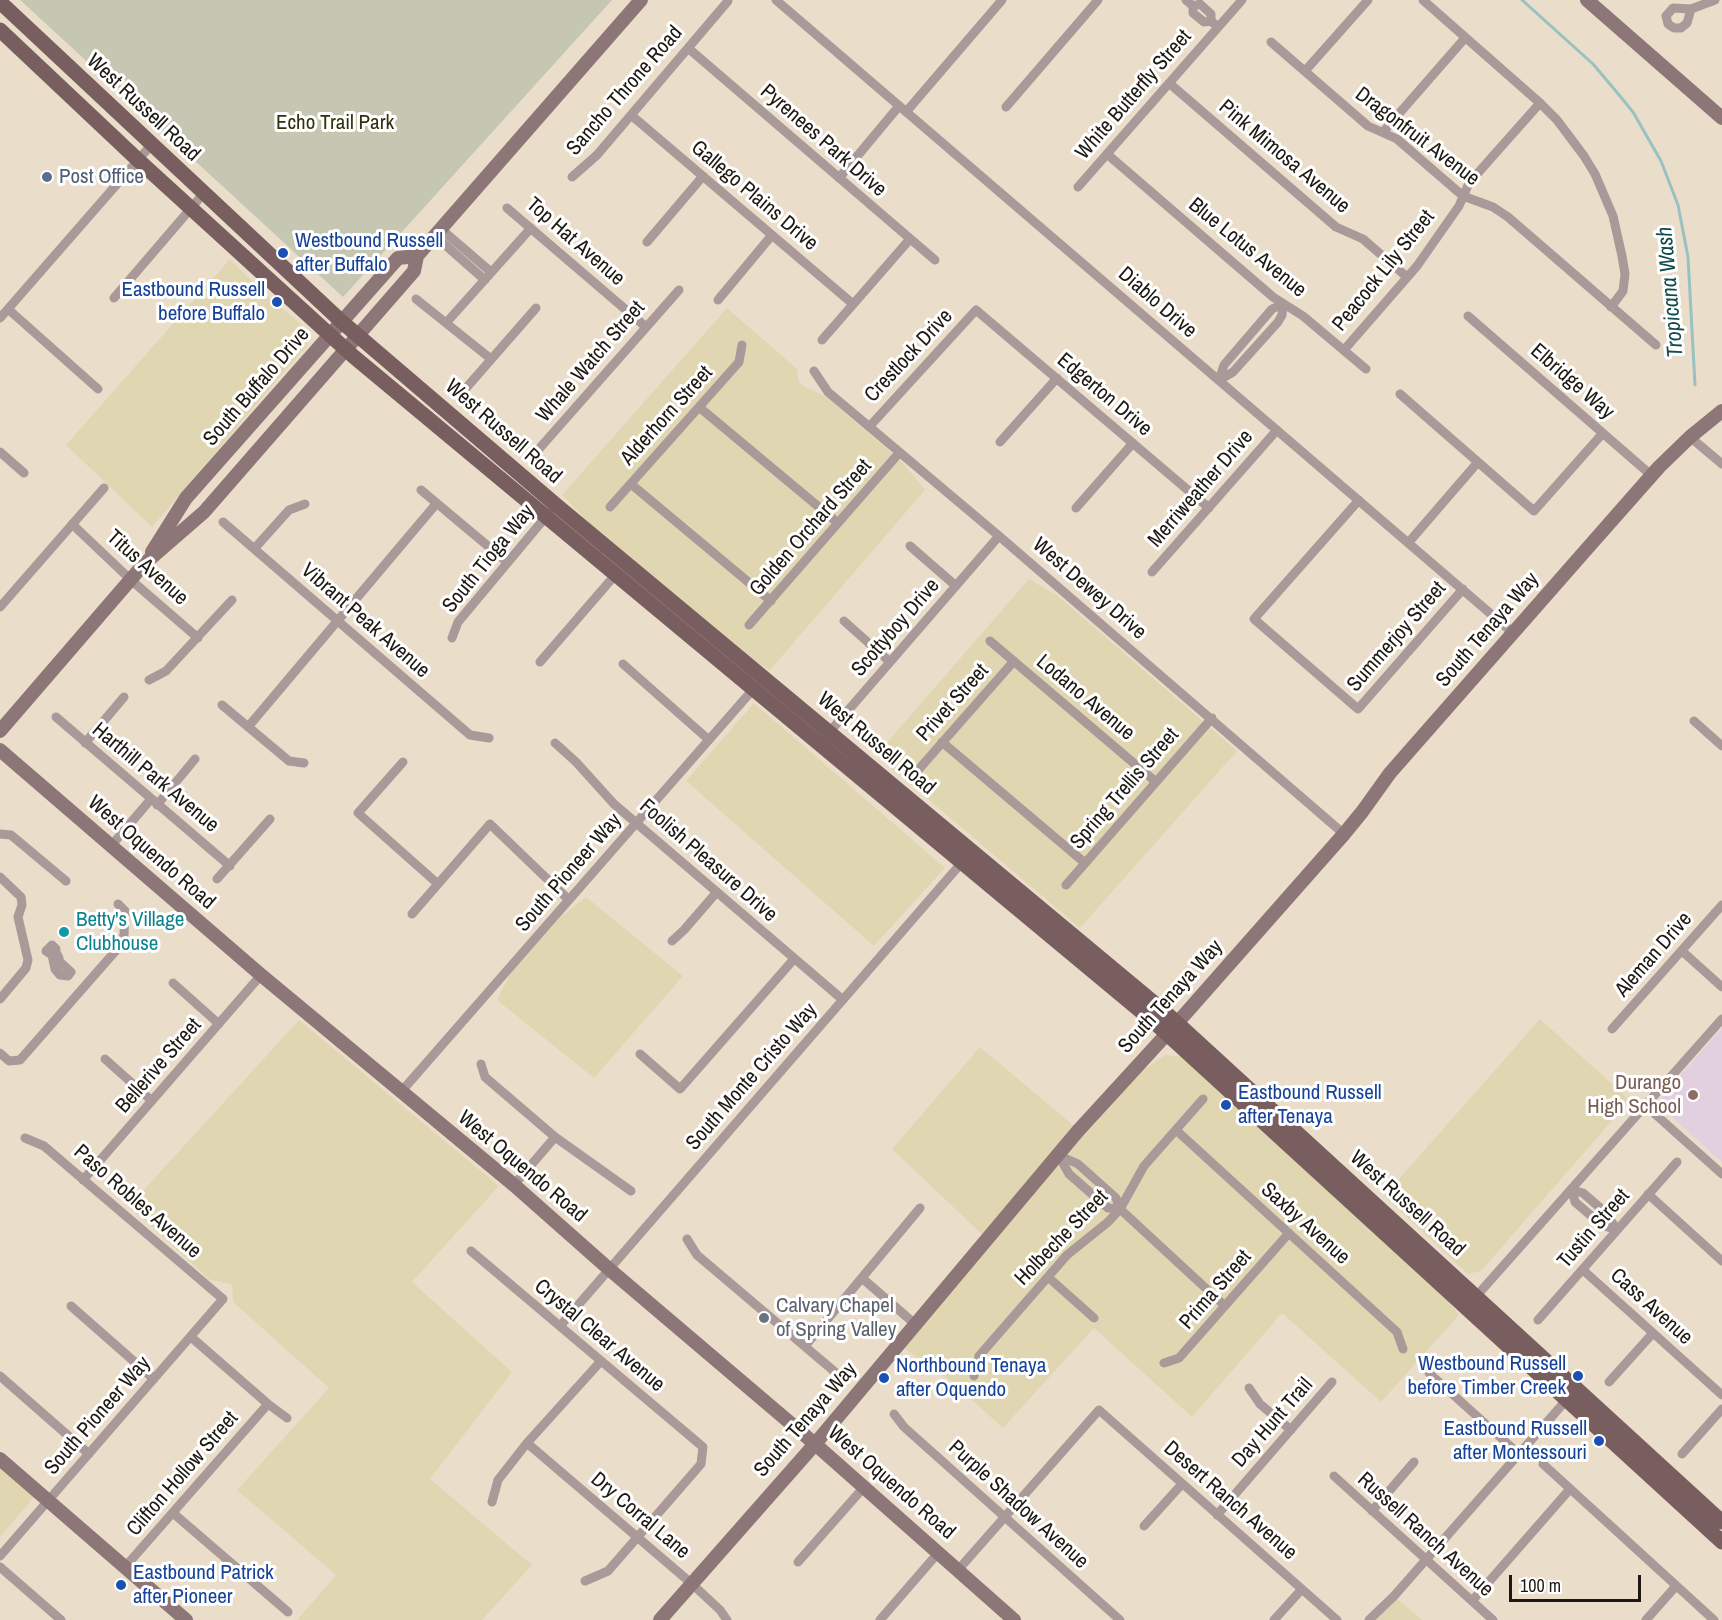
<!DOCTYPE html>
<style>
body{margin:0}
#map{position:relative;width:1722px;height:1620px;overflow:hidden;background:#eadeca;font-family:"Archivo Narrow",sans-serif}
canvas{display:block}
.scale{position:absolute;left:1509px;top:1575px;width:132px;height:27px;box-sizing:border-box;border:3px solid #1d1912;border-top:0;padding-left:8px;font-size:18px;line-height:21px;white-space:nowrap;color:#1d1912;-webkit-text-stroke:4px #fff;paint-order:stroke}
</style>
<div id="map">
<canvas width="1722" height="1620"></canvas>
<div class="scale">100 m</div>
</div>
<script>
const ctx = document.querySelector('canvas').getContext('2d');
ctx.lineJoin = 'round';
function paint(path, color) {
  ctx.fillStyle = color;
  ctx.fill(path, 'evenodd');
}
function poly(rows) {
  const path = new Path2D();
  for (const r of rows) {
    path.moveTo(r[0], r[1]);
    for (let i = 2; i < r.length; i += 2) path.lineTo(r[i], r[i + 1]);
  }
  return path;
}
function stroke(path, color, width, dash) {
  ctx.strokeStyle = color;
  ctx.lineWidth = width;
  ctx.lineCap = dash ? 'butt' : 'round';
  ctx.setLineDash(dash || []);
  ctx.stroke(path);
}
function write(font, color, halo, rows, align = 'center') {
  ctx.font = font + ' "Archivo Narrow",sans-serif';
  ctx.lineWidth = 6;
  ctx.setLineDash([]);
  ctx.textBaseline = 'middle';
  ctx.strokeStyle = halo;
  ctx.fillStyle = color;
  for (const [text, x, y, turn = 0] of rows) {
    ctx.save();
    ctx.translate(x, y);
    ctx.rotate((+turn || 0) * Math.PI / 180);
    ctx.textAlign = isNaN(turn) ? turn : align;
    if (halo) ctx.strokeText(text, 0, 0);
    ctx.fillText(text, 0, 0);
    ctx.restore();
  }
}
const education = poly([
 [1722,1028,1722,1162,1664,1110,1661,1102,1664,1094]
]);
const green = poly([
 [20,0,612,0,343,297]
]);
const sand = poly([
 [230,259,265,294,302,325,308,344,152,527,66,445],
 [727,308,797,369,798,380,803,386,825,396,901,461,925,490,770,670,737,651,614,549,562,495],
 [1029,579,1058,596,1237,751,1080,928,876,755],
 [754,703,945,868,874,946,686,781],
 [586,897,683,976,594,1078,497,1000,511,973,560,918],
 [1540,1019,1630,1100,1481,1271,1468,1274,1384,1196],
 [299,1020,499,1186,412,1282,512,1372,430,1479,532,1565,482,1620,297,1620,336,1575,237,1490,329,1388,233,1302,232,1284,210,1280,129,1206],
 [980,1047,1085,1135,1138,1074,1165,1055,1186,1057,1418,1263,1459,1315,1381,1402,1282,1313,1192,1417,1094,1328,1003,1428,953,1383,898,1344,987,1239,892,1149],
 [0,1467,35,1496,0,1537],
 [1394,1596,1422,1620,1373,1620]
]);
const stream = poly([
 [1522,0,1593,64,1615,90,1633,112,1661,161,1678,205,1688,257,1695,385]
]);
const street = poly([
 [776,0,1513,633],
 [1186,0,1193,6,1193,13,1204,22,1211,21],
 [1423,0,1540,103,1557,120,1584,156,1595,174,1613,216,1622,256,1625,274,1623,291,1611,307],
 [1193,6,1200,4,1211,14,1211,21,1218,27],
 [1691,9,1687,23,1681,28,1674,28,1668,24,1666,16,1673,8,1691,9,1715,0],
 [1271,42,1368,126,1397,139,1463,196,1493,207,1508,217,1656,345],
 [688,48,935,260],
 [1305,71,1368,0],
 [1169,83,1336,227,1363,239,1407,277],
 [1006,107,1098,0],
 [906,112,1002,0],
 [631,115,853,304],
 [1383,132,1465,38],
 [1107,154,1273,297,1303,316,1366,369],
 [572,177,597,155,728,1],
 [839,178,899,106],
 [1078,187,1242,0],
 [507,208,646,327],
 [441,229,491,272],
 [435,236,485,280],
 [647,242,703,176],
 [114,298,204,193],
 [416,299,491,359],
 [718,300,772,235],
 [8,309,98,389],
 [1468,316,1651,475],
 [0,318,152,144],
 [446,323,531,228],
 [822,340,910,239],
 [1344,350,1417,266,1459,206,1469,183,1540,103],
 [814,371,828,392,999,536,1344,834],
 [1219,380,1233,372,1278,322,1282,315,1283,304],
 [1219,380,1224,365,1272,309,1283,304],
 [1400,394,1534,511,1603,433],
 [460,395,536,308],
 [699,407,838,523],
 [869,427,976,310,1209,508],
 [1690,437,1722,464],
 [1000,442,1057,378],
 [0,452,24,473],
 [531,458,679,290],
 [631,484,771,601],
 [421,490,507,562],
 [1359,500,1254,619,1358,709,1463,589],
 [610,507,739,362,742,345],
 [1076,508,1133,443],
 [223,522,470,735,489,738],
 [72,524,131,580,198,638],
 [1409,542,1478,462],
 [910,546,956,586],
 [254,549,289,510,305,504],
 [1152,572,1277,430],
 [0,607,104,488],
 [844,621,890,662],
 [749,625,899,453],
 [452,638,458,622,549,513],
 [990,641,1156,782],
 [540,662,616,574],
 [623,664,709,740],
 [149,680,166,671,232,600],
 [222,705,289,761,304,763],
 [56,717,230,866],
 [1694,721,1722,746],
 [248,727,436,504],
 [826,736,999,536],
 [942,742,1085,863],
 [85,743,124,697],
 [555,743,576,762,614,804,843,1000],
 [403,762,358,813,438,884],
 [919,769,1014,661],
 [157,805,195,759],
 [0,834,11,835,66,881],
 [111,846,151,799],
 [0,877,21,897,22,905,18,917,28,960,26,968,0,999],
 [217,879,270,819],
 [1066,885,1212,718],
 [412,914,490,824,569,900],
 [672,941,684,930,716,893],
 [52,945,56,949,55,950,59,958,58,960,71,972,68,976,60,975,55,969,52,955,46,951,52,945],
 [1682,951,1722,987],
 [173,983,219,1024],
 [1612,1029,1722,905],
 [0,1053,9,1061,20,1060,119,947,124,935,125,911,118,904],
 [640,1054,680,1089,794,959],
 [105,1059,152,1101],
 [481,1064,485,1077,555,1137,631,1191],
 [400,1093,756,686],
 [1646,1106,1722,1174],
 [1176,1130,1397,1332,1403,1349],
 [1058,1155,1078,1164,1116,1198,1120,1209,1225,1306],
 [1059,1156,1069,1174,1108,1208,1120,1209],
 [83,1180,261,975],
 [514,1185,555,1137],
 [1572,1190,1575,1202,1602,1225,1617,1230],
 [1572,1190,1583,1193,1606,1213,1617,1230],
 [1648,1194,1722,1261],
 [687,1239,697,1255,835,1372],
 [471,1251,703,1447,701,1464,608,1571,585,1581],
 [1583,1270,1722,1395],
 [1048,1277,1094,1318],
 [862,1278,915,1324],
 [1473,1300,1722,1019],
 [71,1306,154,1379],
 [1538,1320,1677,1162],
 [560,1326,964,860],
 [191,1337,268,1404,287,1418],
 [805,1346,920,1208],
 [1164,1363,1179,1358,1289,1233],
 [1429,1373,1519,1454],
 [0,1376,89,1454],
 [974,1376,979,1356,1067,1255,1108,1222,1120,1209,1144,1166,1203,1099],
 [1609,1382,1653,1333],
 [1249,1388,1260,1404,1291,1430],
 [894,1414,904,1427,1120,1620],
 [527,1443,691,1583,720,1610,727,1620],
 [1682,1454,1722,1409],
 [1543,1464,1714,1620],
 [1334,1476,1493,1620],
 [492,1502,498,1480,527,1443,601,1361],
 [1372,1511,1414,1462],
 [173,1513,288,1612],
 [1217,1515,1332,1382],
 [1144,1526,1182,1484],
 [0,1556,223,1299,44,1146,25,1138],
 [798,1562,864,1487],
 [0,1567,61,1620],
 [125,1567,268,1404],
 [958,1570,1099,1410,1337,1620],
 [1472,1601,1570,1489],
 [880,1620,938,1553],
 [1274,1620,1302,1589],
 [1369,1620,1394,1596,1569,1397],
 [1646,1620,1676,1586]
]);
const secondary = poly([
 [1587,0,1722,118],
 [152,552,186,498,398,258,417,256],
 [0,731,144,564,204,512,414,271,417,256,641,0],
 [0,750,261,975,514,1185,609,1269,815,1444,1014,1620],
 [0,1459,186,1620],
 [660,1620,815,1444,1077,1132,1186,1013,1344,834,1362,812,1390,773,1592,543,1659,467,1690,437,1722,411]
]);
const primary = poly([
 [0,2,342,322,556,505,1165,1012,1722,1522],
 [0,30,138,160,353,356,1155,1023,1722,1542]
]);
const markers = [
 [47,177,6,"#5c6f8a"],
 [283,253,6,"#1a4fb4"],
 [277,302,6,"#1a4fb4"],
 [64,932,6,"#0f9aa8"],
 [1693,1095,6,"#8d6e63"],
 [1226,1105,6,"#1a4fb4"],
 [764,1318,6,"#6b7280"],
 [1578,1376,6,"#1a4fb4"],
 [884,1378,6,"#1a4fb4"],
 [1599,1441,6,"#1a4fb4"],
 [121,1585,6,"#1a4fb4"]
];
const streetNames = [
 ["Sancho Throne Road",625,91,-49],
 ["White Butterfly Street",1134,95,-49],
 ["West Russell Road",143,108,43],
 ["Dragonfruit Avenue",1417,137,37],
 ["Pyrenees Park Drive",823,141,41],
 ["Pink Mimosa Avenue",1284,157,40],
 ["Gallego Plains Drive",754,196,40],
 ["Top Hat Avenue",575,242,41],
 ["Blue Lotus Avenue",1247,248,39],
 ["Peacock Lily Street",1384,271,-51],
 ["Diablo Drive",1157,303,41],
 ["Crestlock Drive",909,356,-47],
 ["Whale Watch Street",591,362,-49],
 ["Elbridge Way",1572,382,41],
 ["South Buffalo Drive",257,387,-49],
 ["Edgerton Drive",1104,395,40],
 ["Alderhorn Street",667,416,-48],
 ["West Russell Road",503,432,41],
 ["Merriweather Drive",1201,489,-49],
 ["Golden Orchard Street",811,528,-49],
 ["South Tioga Way",489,559,-51],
 ["Titus Avenue",147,568,42],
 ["West Dewey Drive",1089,589,41],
 ["Vibrant Peak Avenue",365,621,41],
 ["Scottyboy Drive",896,628,-49],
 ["South Tenaya Way",1488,630,-49],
 ["Summerjoy Street",1397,637,-49],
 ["Lodano Avenue",1085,698,40],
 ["Privet Street",953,703,-48],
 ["West Russell Road",876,744,40],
 ["Harthill Park Avenue",155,778,40],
 ["Spring Trellis Street",1125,789,-49],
 ["West Oquendo Road",151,853,41],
 ["Foolish Pleasure Drive",708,861,41],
 ["South Pioneer Way",569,873,-49],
 ["Aleman Drive",1654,955,-49],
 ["South Tenaya Way",1171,997,-48],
 ["Bellerive Street",159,1066,-49],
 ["South Monte Cristo Way",752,1077,-49],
 ["West Oquendo Road",522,1167,40],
 ["Paso Robles Avenue",137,1202,41],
 ["West Russell Road",1407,1204,42],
 ["Saxby Avenue",1305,1224,42],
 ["Tustin Street",1594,1229,-49],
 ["Holbeche Street",1062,1238,-46],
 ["Prima Street",1216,1290,-49],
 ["Cass Avenue",1651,1307,42],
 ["Crystal Clear Avenue",599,1336,40],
 ["South Pioneer Way",98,1416,-49],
 ["South Tenaya Way",806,1420,-49],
 ["Day Hunt Trail",1273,1423,-49],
 ["Clifton Hollow Street",183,1474,-49],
 ["West Oquendo Road",891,1483,41],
 ["Desert Ranch Avenue",1230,1501,41],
 ["Purple Shadow Avenue",1018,1505,42],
 ["Dry Corral Lane",640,1516,40],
 ["Russell Ranch Avenue",1425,1535,42]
];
const parkNames = [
 ["Echo Trail Park",335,123]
];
const serviceNames = [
 ["Post Office",59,177]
];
const transitNames = [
 ["Westbound Russell",295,241],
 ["after Buffalo",295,265],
 ["Eastbound Russell",265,290,"right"],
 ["before Buffalo",265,314,"right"],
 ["Eastbound Russell",1238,1093],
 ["after Tenaya",1238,1117],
 ["Westbound Russell",1566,1364,"right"],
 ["before Timber Creek",1566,1388,"right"],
 ["Northbound Tenaya",896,1366],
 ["after Oquendo",896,1390],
 ["Eastbound Russell",1587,1429,"right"],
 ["after Montessouri",1587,1453,"right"],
 ["Eastbound Patrick",133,1573],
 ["after Pioneer",133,1597]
];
const cultureNames = [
 ["Betty's Village",76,920],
 ["Clubhouse",76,944]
];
const educationNames = [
 ["Durango",1681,1083],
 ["High School",1681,1107]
];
const worshipNames = [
 ["Calvary Chapel",776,1306],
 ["of Spring Valley",776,1330]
];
const waterNames = [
 ["Tropicana Wash",1671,292,-95]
];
paint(education, '#e2d0e0');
paint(green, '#c5c7b3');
paint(sand, '#e0d7b2');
stroke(stream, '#9ac1c2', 3);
stroke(street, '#a99999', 9);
stroke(secondary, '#8d7677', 14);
stroke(primary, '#795e5f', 15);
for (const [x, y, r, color] of markers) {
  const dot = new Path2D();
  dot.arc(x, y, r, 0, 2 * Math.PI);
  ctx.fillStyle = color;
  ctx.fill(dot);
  stroke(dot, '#fff', 2);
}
write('21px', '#1d1912', '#fff', streetNames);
write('21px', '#30310a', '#fff', parkNames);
write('21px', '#4e5e75', '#fff', serviceNames, 'left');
write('21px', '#164399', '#fff', transitNames, 'left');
write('21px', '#0d838f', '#fff', cultureNames, 'left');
write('21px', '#785e54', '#fff', educationNames, 'right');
write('21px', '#5b616d', '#fff', worshipNames, 'left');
write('italic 22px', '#104b4d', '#fff', waterNames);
</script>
